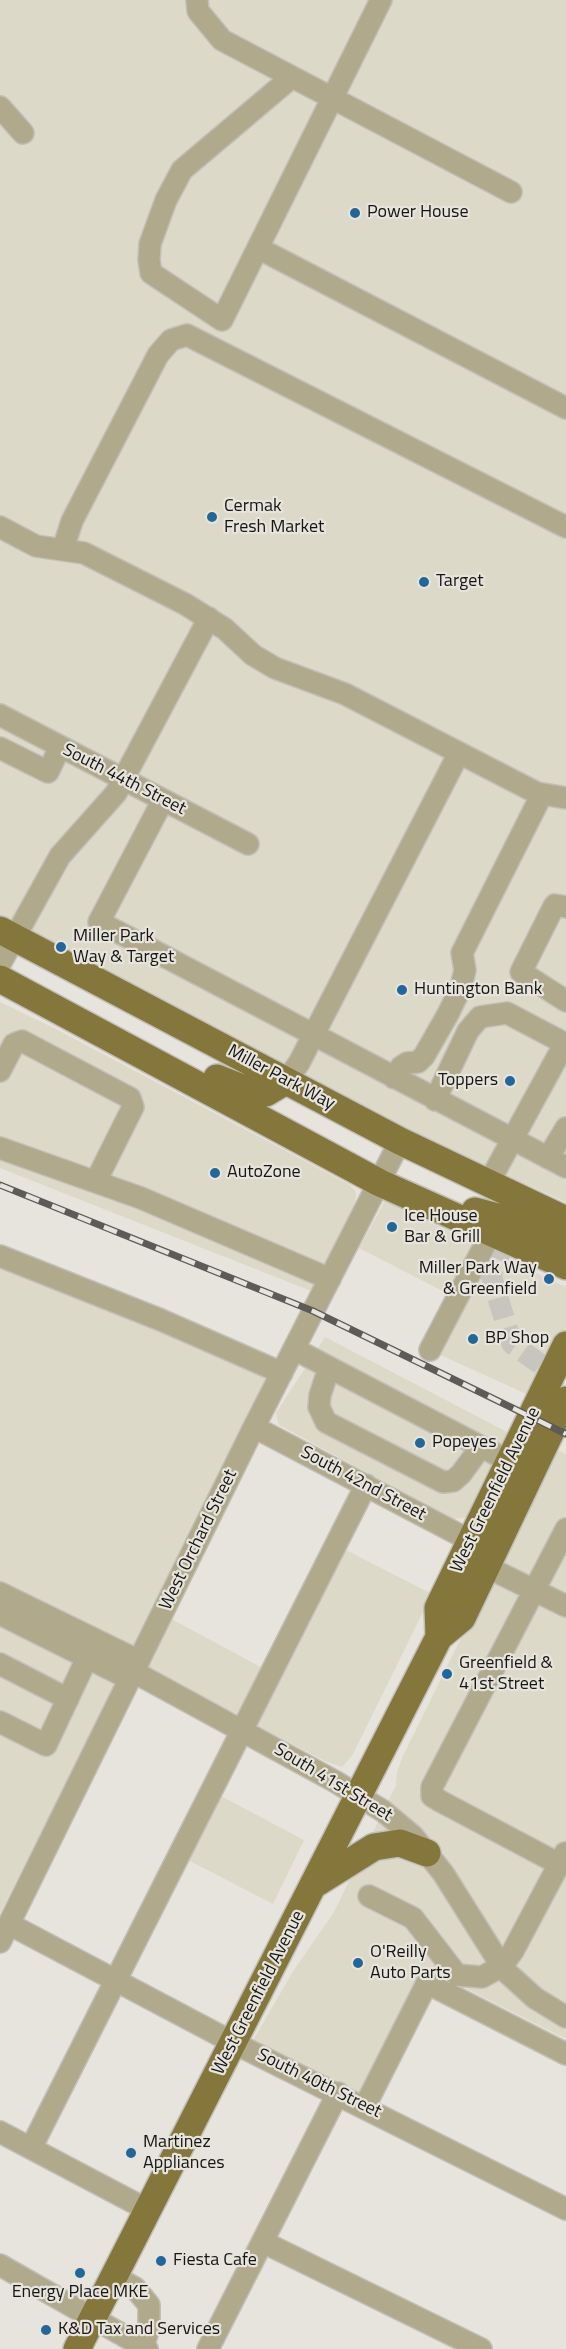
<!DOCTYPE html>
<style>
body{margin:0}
canvas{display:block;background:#e6e4dc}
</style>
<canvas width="566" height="2349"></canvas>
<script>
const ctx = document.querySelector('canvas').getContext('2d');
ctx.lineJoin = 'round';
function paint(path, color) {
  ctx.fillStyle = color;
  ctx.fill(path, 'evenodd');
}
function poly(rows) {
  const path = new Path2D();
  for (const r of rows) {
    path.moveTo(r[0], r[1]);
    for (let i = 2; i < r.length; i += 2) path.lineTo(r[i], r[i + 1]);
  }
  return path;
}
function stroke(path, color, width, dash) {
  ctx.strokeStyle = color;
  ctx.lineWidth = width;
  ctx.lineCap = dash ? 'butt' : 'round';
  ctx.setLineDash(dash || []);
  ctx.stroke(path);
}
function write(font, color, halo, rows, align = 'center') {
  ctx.font = font + ' "Titillium Web",sans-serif';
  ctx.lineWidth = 4.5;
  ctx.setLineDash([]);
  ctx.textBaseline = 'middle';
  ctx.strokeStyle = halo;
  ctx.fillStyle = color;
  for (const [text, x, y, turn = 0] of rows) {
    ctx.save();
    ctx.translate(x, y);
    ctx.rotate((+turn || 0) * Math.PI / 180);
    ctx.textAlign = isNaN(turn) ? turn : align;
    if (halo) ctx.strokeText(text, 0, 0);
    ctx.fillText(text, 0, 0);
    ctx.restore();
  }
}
const built = poly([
 [0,0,566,0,566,1202,412,1133,0,917],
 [0,1002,56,1029,350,1185,356,1192,355,1205,311,1291,0,1168],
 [385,1201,566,1287,566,1328,533,1397,434,1352,462,1301,359,1248],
 [0,1254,273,1363,153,1609,266,1670,242,1717,129,1657,0,1913],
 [325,1337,509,1433,469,1512,469,1517,453,1519,279,1425,276,1413],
 [554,1449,566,1454,566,2039,426,1968,354,2113,243,2058,292,1973,334,1912,396,1785,397,1772,403,1756],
 [342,1548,432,1594,352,1756,342,1767,327,1762,252,1723],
 [219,1795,304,1840,273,1904,186,1859]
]);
const minorTunnel = poly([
 [506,1240,491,1275,512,1344,553,1373]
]);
const minor = poly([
 [197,0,198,11,222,40,511,192],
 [292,77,182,170,166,200,150,244,149,260,151,273,222,320,381,0],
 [0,107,23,133],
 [258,248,566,408],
 [0,527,36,546,84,553,185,604,225,629,253,655,275,668,345,694,537,793,566,798],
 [63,549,72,521,158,355,171,340,187,335,566,527],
 [0,715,248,844],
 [0,748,48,772,60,747],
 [163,800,99,922,566,1167],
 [566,907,555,905,553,908,521,972,566,1001],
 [0,964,60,856,116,793,209,618],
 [0,1071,14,1044,22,1041,130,1098,133,1107,96,1181],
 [394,1078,401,1067,407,1063,418,1062,424,1056,448,1014,461,987,465,970,462,953,542,794],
 [286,1081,299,1063,459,753],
 [435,1100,468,1031,480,1017,507,1013,566,1044],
 [0,1148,141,1198,330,1279],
 [548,1158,566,1128],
 [488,1184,565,1043],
 [0,1256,161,1320,282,1373],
 [294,1349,522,1468],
 [430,1350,491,1233],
 [329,1368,320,1395,319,1407,326,1422,443,1482,453,1481,461,1474,480,1448],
 [254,1427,471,1541],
 [487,1567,566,1606],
 [0,1593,139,1661],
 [0,1614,130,1679],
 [0,1664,68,1699],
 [134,1672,336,1782,383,1811,413,1836,443,1873,504,1970,535,1998,566,2017],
 [0,1722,46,1745,87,1658],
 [559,1864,440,1801,432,1796,432,1787,566,1529],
 [369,1896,413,1918,457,1975,482,1977,502,1966,513,1951,565,1853],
 [9,1924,234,2043,566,2209],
 [0,1942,254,1427,400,1141],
 [365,2106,427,1983,566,2054],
 [0,2132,148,2210],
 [31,2148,366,1485],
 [263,2242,481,2349],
 [0,2265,147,2349],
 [114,2276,135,2288,149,2305,149,2328,143,2347],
 [208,2349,338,2093]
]);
const major = poly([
 [0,930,400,1141,566,1220],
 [0,979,380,1183,566,1266],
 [217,1078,255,1093,266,1093,286,1081],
 [475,1211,509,1220,566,1244],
 [439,1637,438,1608,566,1345],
 [315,1884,374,1847,400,1843,427,1853],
 [77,2349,439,1637,462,1618,566,1400]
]);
const rail = poly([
 [0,1185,313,1311,566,1434]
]);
const markers = [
 [355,213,6,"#20679b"],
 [212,517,6,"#20679b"],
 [424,582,6,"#20679b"],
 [61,947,6,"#20679b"],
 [402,990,6,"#20679b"],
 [510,1081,6,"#20679b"],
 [215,1173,6,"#20679b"],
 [392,1227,6,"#20679b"],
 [549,1279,6,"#20679b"],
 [473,1339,6,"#20679b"],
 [420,1443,6,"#20679b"],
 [447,1674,6,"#20679b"],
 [358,1963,6,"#20679b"],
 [131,2153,6,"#20679b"],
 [161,2261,6,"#20679b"],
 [80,2273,6,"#20679b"],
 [46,2330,6,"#20679b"]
];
const poiNames = [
 ["Power House",367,213],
 ["Cermak",224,507],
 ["Fresh Market",224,528],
 ["Target",436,582],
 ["Miller Park",73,937],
 ["Way & Target",73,958],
 ["Huntington Bank",414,990],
 ["Toppers",498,1081,"right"],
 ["AutoZone",227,1173],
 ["Ice House",404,1217],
 ["Bar & Grill",404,1238],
 ["Miller Park Way",537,1269,"right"],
 ["& Greenfield",537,1290,"right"],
 ["BP Shop",485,1339],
 ["Popeyes",432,1443],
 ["Greenfield &",459,1664],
 ["41st Street",459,1685],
 ["O'Reilly",370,1953],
 ["Auto Parts",370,1974],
 ["Martinez",143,2143],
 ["Appliances",143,2164],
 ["Fiesta Cafe",173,2261],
 ["Energy Place MKE",80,2293,"center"],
 ["K&D Tax and Services",58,2330]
];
const streetNames = [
 ["South 44th Street",124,780,27],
 ["Miller Park Way",281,1078,28],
 ["South 42nd Street",363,1484,28],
 ["West Greenfield Avenue",496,1490,-64],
 ["West Orchard Street",199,1540,-64],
 ["South 41st Street",333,1783,31],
 ["West Greenfield Avenue",259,1993,-63],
 ["South 40th Street",319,2084,26]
];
paint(built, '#ddd9c9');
stroke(minorTunnel, '#c7c5be', 21, [21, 10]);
stroke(minor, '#c1bfb8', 24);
stroke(major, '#c1bfb8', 30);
stroke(minor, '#b0a98b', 21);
stroke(major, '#85763c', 27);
stroke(rail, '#5c5b57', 7);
stroke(rail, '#e6e4dc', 4.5, [14]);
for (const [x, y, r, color] of markers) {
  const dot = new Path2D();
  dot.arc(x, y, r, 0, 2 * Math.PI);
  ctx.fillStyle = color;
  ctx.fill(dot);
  stroke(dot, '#e6e4dc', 2);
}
write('18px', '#161513', '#e6e4dc', poiNames, 'left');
write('18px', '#161513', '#e6e4dc', streetNames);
</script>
